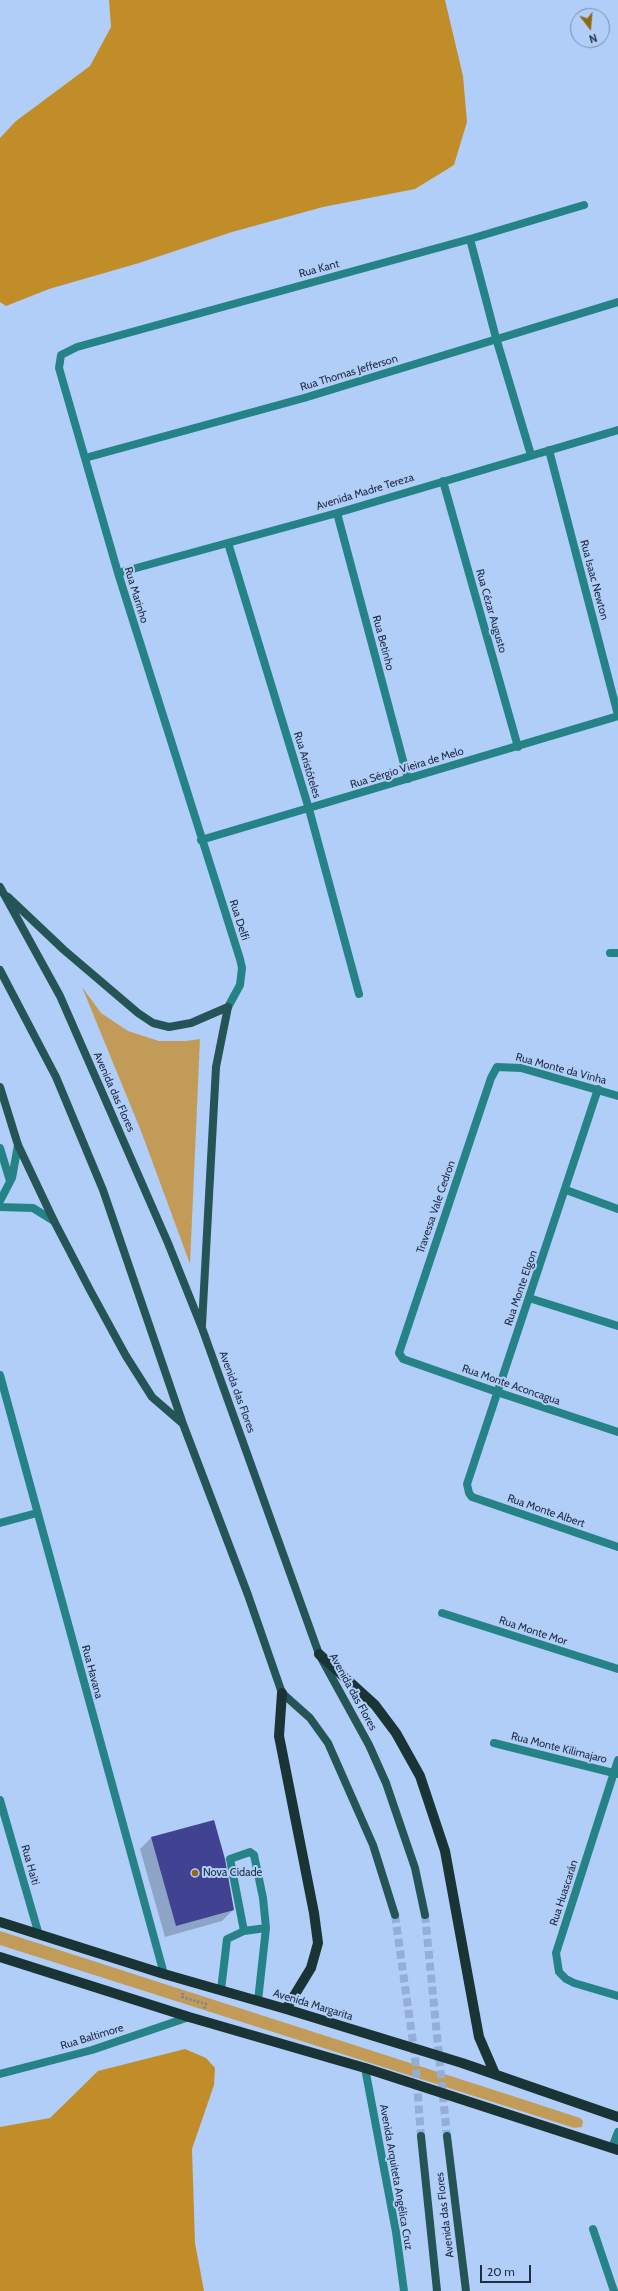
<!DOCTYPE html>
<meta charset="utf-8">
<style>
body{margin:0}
#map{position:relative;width:618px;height:2291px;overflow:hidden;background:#b1cef9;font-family:Cabin,sans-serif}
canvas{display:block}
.north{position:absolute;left:570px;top:8px;width:40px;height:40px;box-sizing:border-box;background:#b1cef9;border:1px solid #778eb0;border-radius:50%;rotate:164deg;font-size:11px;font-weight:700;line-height:16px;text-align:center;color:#202e43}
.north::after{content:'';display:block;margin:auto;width:14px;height:18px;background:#916710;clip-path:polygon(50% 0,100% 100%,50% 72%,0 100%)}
.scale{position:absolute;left:480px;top:2265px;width:51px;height:18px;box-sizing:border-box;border:2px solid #202e43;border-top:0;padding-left:5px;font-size:12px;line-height:14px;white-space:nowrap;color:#202e43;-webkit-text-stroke:3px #b1cef9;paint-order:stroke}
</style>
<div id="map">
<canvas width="618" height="2291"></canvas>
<div class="north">N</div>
<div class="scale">20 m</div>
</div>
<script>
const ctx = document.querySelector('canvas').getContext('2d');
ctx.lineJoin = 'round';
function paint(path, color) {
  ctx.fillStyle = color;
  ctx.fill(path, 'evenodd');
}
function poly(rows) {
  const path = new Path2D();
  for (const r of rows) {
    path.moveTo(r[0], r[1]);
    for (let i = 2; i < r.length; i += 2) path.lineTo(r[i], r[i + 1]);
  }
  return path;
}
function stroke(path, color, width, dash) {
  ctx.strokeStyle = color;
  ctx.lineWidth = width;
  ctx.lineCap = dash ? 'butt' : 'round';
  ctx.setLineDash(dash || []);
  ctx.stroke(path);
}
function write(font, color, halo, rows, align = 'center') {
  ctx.font = font + ' Cabin,sans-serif';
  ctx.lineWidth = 4;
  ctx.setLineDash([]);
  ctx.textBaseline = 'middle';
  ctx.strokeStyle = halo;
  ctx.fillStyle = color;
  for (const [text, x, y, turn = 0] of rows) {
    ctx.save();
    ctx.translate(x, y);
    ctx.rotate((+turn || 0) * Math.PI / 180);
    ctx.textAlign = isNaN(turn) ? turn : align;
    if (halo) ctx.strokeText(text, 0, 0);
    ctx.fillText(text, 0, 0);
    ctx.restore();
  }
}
const green = poly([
 [82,987,101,1013,128,1031,159,1041,186,1041,200,1039,190,1264,141,1131],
 [0,1931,522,2099,580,2118,583,2121,582,2127,574,2128,565,2125,0,1945]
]);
const forest = poly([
 [109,0,445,0,463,76,467,122,454,165,415,189,323,207,232,232,139,263,49,289,6,306,0,302,0,138,16,121,90,66,111,27],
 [185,2049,206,2058,215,2068,214,2085,192,2149,195,2243,204,2291,0,2291,0,2127,50,2118,98,2071]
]);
const shadow = poly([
 [151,1838,233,1910,222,1921,165,1937,140,1849]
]);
const building = poly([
 [214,1820,225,1859,234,1910,176,1926,151,1837]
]);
const secondaryTunnel = poly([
 [395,1915,415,2057,421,2136],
 [425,1915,447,2136]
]);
const path = poly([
 [183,1993,182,1997,206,2004,204,2009]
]);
const service = poly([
 [610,953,618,953],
 [244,1931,230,1859,250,1852,254,1855,263,1898,266,1928,258,2001],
 [221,1990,227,1939,244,1931,266,1928],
 [593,2229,614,2291]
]);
const minor = poly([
 [470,239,496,338,531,455],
 [549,450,618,715],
 [85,458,304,398,618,302],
 [443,481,518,747],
 [337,513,408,779],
 [228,543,309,809,359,994],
 [118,573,337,513,618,430],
 [201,840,618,716],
 [228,1007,240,985,242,968,240,959,118,573,59,368,61,355,77,347,470,239,584,205],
 [598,1089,467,1484,469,1493,472,1497,618,1547],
 [618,1096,521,1068,497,1067,491,1078,399,1353,403,1359,497,1392,618,1432],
 [0,1148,10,1181],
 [566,1190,618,1209],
 [0,1201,12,1178,18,1145],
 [0,1207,33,1208,54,1221],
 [529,1298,618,1326],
 [0,1375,164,1974],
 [0,1523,37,1513],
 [442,1613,618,1669],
 [494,1743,618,1774],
 [618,1760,556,1953,559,1972,566,1979,574,1983,618,1996],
 [0,1800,39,1935],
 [0,2074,92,2050,189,2017],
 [612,2148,618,2132]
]);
const tertiary = poly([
 [365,2068,396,2232,404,2291]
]);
const secondary = poly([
 [0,887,60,996,168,1243,202,1328,319,1654,369,1745,386,1783,415,1868,425,1915],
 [8,897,64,950,138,1013,153,1023,169,1027,191,1023,228,1007],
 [0,970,56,1077,103,1190,183,1424,248,1595,282,1693,310,1718,328,1743,373,1845,395,1915],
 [0,1087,18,1145,54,1221,90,1290,126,1356,152,1397,182,1423],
 [202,1325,216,1067,228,1007],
 [421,2136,437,2291],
 [447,2136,466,2291]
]);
const primary = poly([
 [319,1654,375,1705,396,1733,420,1776,445,1851,479,2037,495,2074],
 [282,1693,279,1736,314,1913,318,1943,311,1968,286,2009],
 [0,1922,164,1974,286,2009,462,2063,618,2117],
 [0,1957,189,2017,365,2068,618,2150]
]);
const markers = [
 [195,1873,4,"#916710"]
];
const streetNames = [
 ["Rua Kant",319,269,-15],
 ["Rua Thomas Jefferson",349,373,-17],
 ["Avenida Madre Tereza",365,492,-17],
 ["Rua Isaac Newton",594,580,75],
 ["Rua Marinho",136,595,73],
 ["Rua Cézar Augusto",491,611,74],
 ["Rua Betinho",383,643,75],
 ["Rua Aristóteles",307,765,73],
 ["Rua Sérgio Vieira de Melo",407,768,-17],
 ["Rua Delfi",239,920,72],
 ["Rua Monte da Vinha",561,1069,15],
 ["Avenida das Flores",114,1092,66],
 ["Travessa Vale Cedron",436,1207,-71],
 ["Rua Monte Elgon",521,1288,-71],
 ["Rua Monte Aconcagua",511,1385,19],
 ["Avenida das Flores",237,1392,70],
 ["Rua Monte Albert",546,1511,19],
 ["Rua Monte Mor",533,1631,18],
 ["Rua Havana",92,1672,75],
 ["Avenida das Flores",353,1692,61],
 ["Rua Monte Kilimajaro",559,1748,14],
 ["Rua Haiti",30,1865,74],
 ["Rua Huascarán",564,1893,-72],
 ["Avenida Margarita",313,2005,17],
 ["Rua Baltimore",92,2037,-17],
 ["Avenida Arquiteta Angélica Cruz",396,2177,80],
 ["Avenida das Flores",445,2215,-97]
];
const poiNames = [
 ["Nova Cidade",203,1873]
];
paint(green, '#c39b59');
paint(forest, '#c18d28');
paint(shadow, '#0003');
paint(building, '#414291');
stroke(secondaryTunnel, '#94aed5', 8, [8, 4]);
stroke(path, '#6d83a3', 2.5, [2, 2]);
stroke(service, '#258387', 8);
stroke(minor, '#258387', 8);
stroke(tertiary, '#258387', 8);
stroke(secondary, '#255456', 8);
stroke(primary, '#1a3435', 10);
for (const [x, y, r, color] of markers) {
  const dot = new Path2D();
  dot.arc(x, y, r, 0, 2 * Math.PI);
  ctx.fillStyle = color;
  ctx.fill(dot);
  stroke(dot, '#b1cef9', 1.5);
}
write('11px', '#202e43', '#b1cef9', streetNames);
write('11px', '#202e43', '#b1cef9', poiNames, 'left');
</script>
